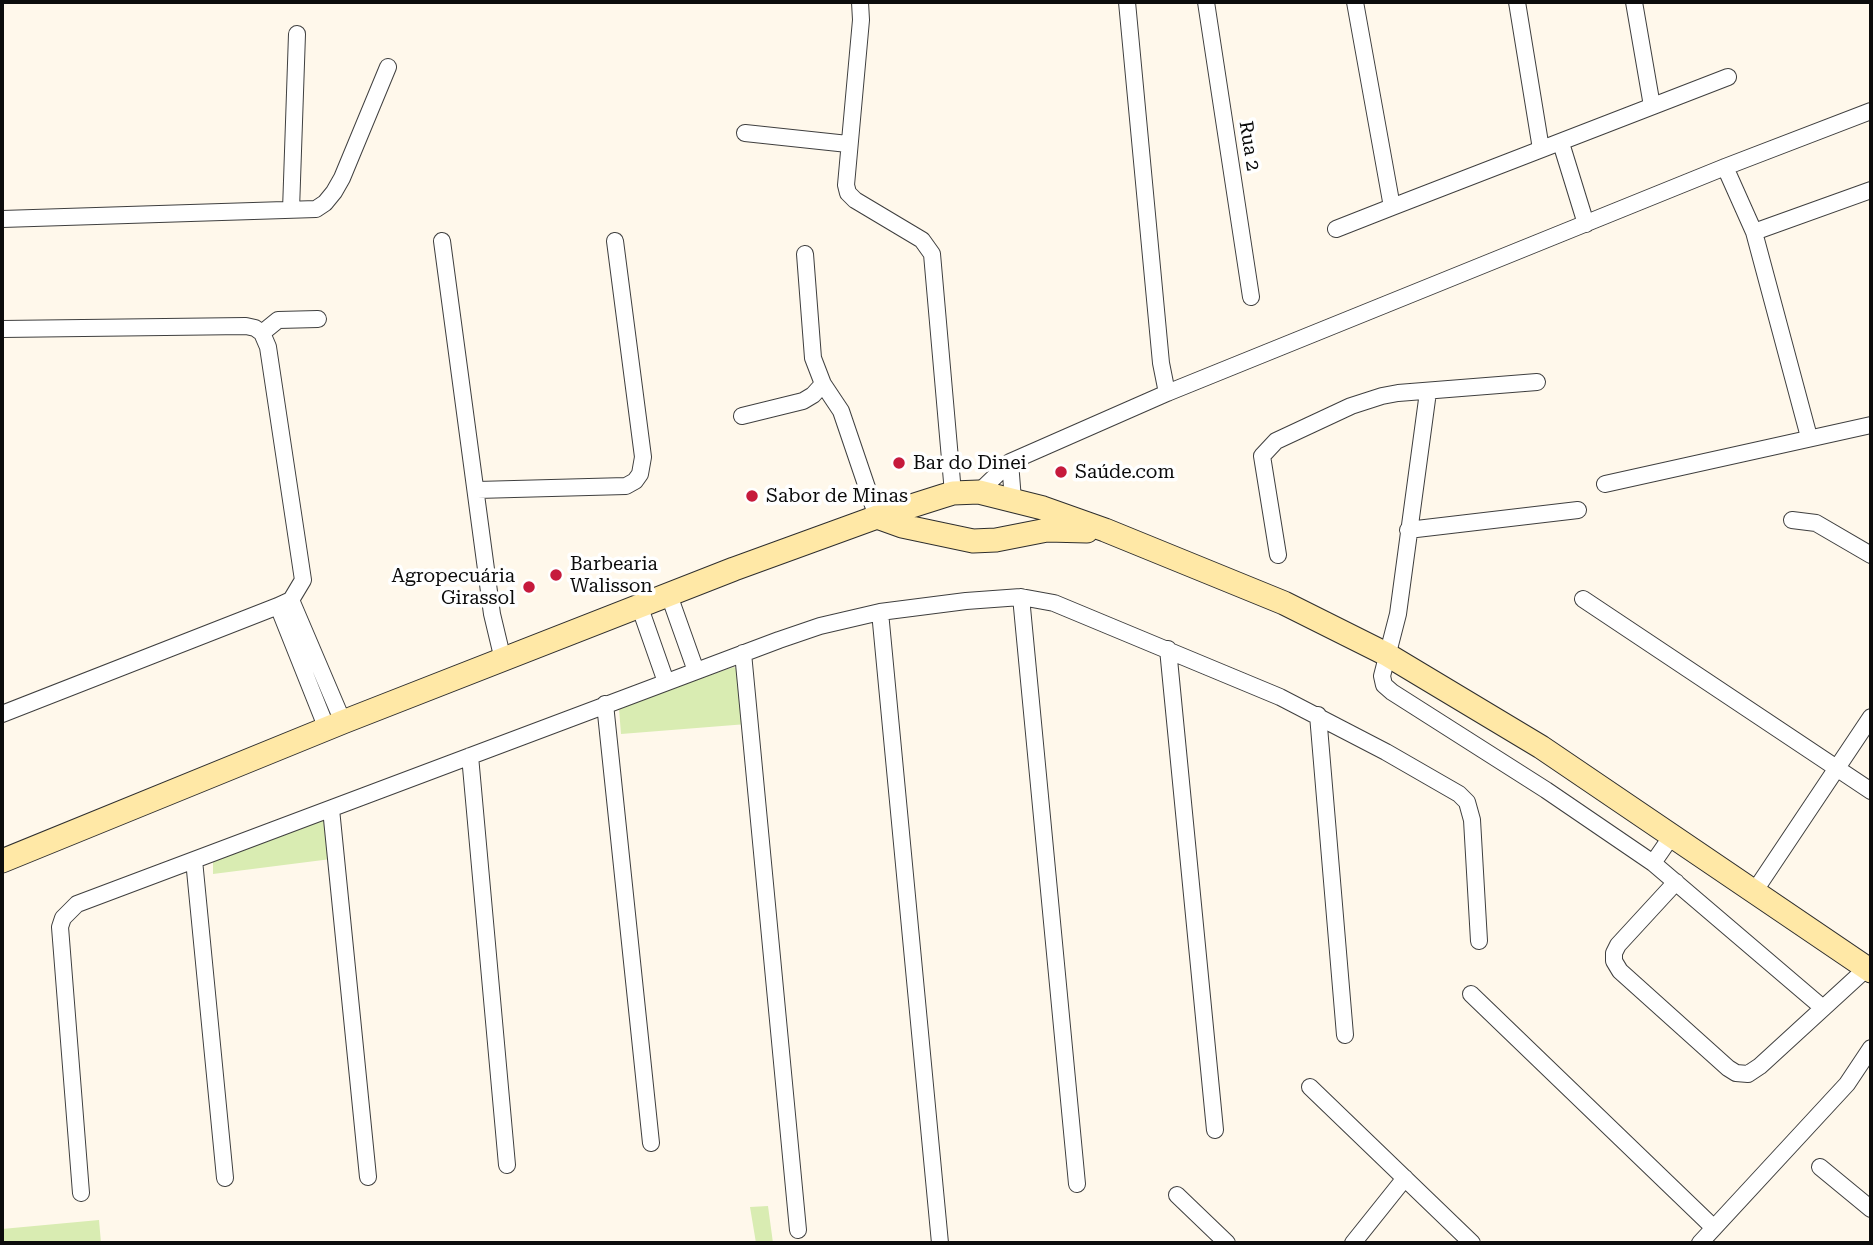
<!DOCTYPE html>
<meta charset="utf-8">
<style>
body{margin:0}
#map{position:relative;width:1873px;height:1245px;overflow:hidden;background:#fff8eb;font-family:"Roboto Serif",serif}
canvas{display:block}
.frame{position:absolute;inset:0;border:4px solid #0c0c0c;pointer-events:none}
</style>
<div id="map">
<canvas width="1873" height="1245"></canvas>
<div class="frame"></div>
</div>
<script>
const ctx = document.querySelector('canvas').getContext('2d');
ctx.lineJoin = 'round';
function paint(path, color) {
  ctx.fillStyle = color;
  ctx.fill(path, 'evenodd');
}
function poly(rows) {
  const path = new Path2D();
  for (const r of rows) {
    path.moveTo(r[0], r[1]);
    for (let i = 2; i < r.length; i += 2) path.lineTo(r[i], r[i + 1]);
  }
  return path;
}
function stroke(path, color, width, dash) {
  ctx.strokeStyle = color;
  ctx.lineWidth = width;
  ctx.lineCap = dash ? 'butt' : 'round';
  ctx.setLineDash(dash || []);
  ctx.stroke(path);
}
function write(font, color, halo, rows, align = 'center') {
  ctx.font = font + ' "Roboto Serif",serif';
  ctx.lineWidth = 7;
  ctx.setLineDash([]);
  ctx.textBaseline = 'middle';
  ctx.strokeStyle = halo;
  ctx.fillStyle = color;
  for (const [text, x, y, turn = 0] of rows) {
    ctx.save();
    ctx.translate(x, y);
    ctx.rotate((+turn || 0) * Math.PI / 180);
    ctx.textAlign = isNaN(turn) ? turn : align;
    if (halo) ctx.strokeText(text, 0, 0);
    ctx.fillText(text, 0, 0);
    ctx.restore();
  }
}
const green = poly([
 [734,667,739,670,747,724,621,734,619,709,621,705],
 [326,819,331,859,213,874,213,859],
 [768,1206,773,1243,756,1243,750,1207],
 [99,1220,101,1243,2,1243,2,1229]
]);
const street = poly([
 [860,2,861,20,846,185,848,193,855,200,922,240,932,254,953,493],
 [1127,2,1161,363,1167,393],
 [1206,2,1251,297],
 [1355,2,1392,207,1728,77],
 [1517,2,1541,149],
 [1634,2,1652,106],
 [745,133,848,144],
 [1561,143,1586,224],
 [1725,167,1754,232,1809,437],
 [291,210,297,34],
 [2,219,316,209,325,203,334,192,342,178,388,67],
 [1336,229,1392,207],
 [1754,232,1871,190],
 [442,241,492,614,503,660],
 [805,254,813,358,823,384,841,411,877,517],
 [2,329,246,326,255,328,262,333,268,347,303,580,291,600,278,606,2,714],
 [262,333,278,320,318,319],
 [1428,392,1398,614,1382,676,1384,685,1392,692,1546,790,1653,863,1823,1008],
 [742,416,803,401,813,395,823,384],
 [1010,462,1013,500],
 [1605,484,1871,425],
 [477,490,626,486,635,481,640,474,643,457,615,241],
 [979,492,1010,462,1167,393,1725,167,1871,111],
 [1792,520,1816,523,1871,555],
 [1408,530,1578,510],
 [1278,555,1262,456,1276,441,1351,406,1382,396,1398,393,1537,382],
 [669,595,696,671],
 [1021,597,1077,1184],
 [1583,599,1871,791],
 [291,600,343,722],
 [639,605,666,682],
 [278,606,327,729],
 [880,612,940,1243],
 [1168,649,1215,1130],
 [743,653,798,1230],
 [605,704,651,1143],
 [1318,715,1345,1035],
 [470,756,507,1165],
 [331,809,368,1177],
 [194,860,225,1178],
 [1653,863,1671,837],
 [1676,882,1618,945,1614,953,1614,961,1620,971,1728,1068,1736,1073,1748,1074,1760,1066,1867,968],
 [1754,892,1871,717],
 [1471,994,1714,1228],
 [1310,1087,1472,1243],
 [1820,1167,1871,1209],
 [81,1193,60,927,63,918,77,904,779,640,820,626,880,612,966,601,1021,597,1054,603,1280,697,1386,752,1459,794,1467,802,1472,820,1479,941],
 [1177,1195,1227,1243],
 [1353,1243,1405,1178],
 [1700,1243,1847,1084,1871,1048]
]);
const secondary = poly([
 [877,517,902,526,973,541,996,540,1047,530,1087,531],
 [2,861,343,722,734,569,877,517,943,496,953,493,979,492,1043,508,1105,530,1284,603,1386,654,1541,747,1871,971]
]);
const markers = [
 [899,463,7,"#c61a3c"],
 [1061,472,7,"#c61a3c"],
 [752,496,7,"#c61a3c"],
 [556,575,7,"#c61a3c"],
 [529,587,7,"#c61a3c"]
];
const streetNames = [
 ["Rua 2",1249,146,81]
];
const poiNames = [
 ["Bar do Dinei",913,463],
 ["Saúde.com",1075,472],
 ["Sabor de Minas",766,496],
 ["Barbearia",570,564],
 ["Walisson",570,586],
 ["Agropecuária",515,576,"right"],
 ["Girassol",515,598,"right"]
];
paint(green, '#d9ecb2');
stroke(street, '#3f3f3f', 18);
stroke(secondary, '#2e2e2e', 25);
stroke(street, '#fff', 16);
stroke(secondary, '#ffe8a6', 23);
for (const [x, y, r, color] of markers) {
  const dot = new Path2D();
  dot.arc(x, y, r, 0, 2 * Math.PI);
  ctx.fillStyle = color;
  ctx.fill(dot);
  stroke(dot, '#fff', 2.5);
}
write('19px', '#0c0c0c', '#fff', streetNames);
write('19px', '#0c0c0c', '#fff', poiNames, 'left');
</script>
